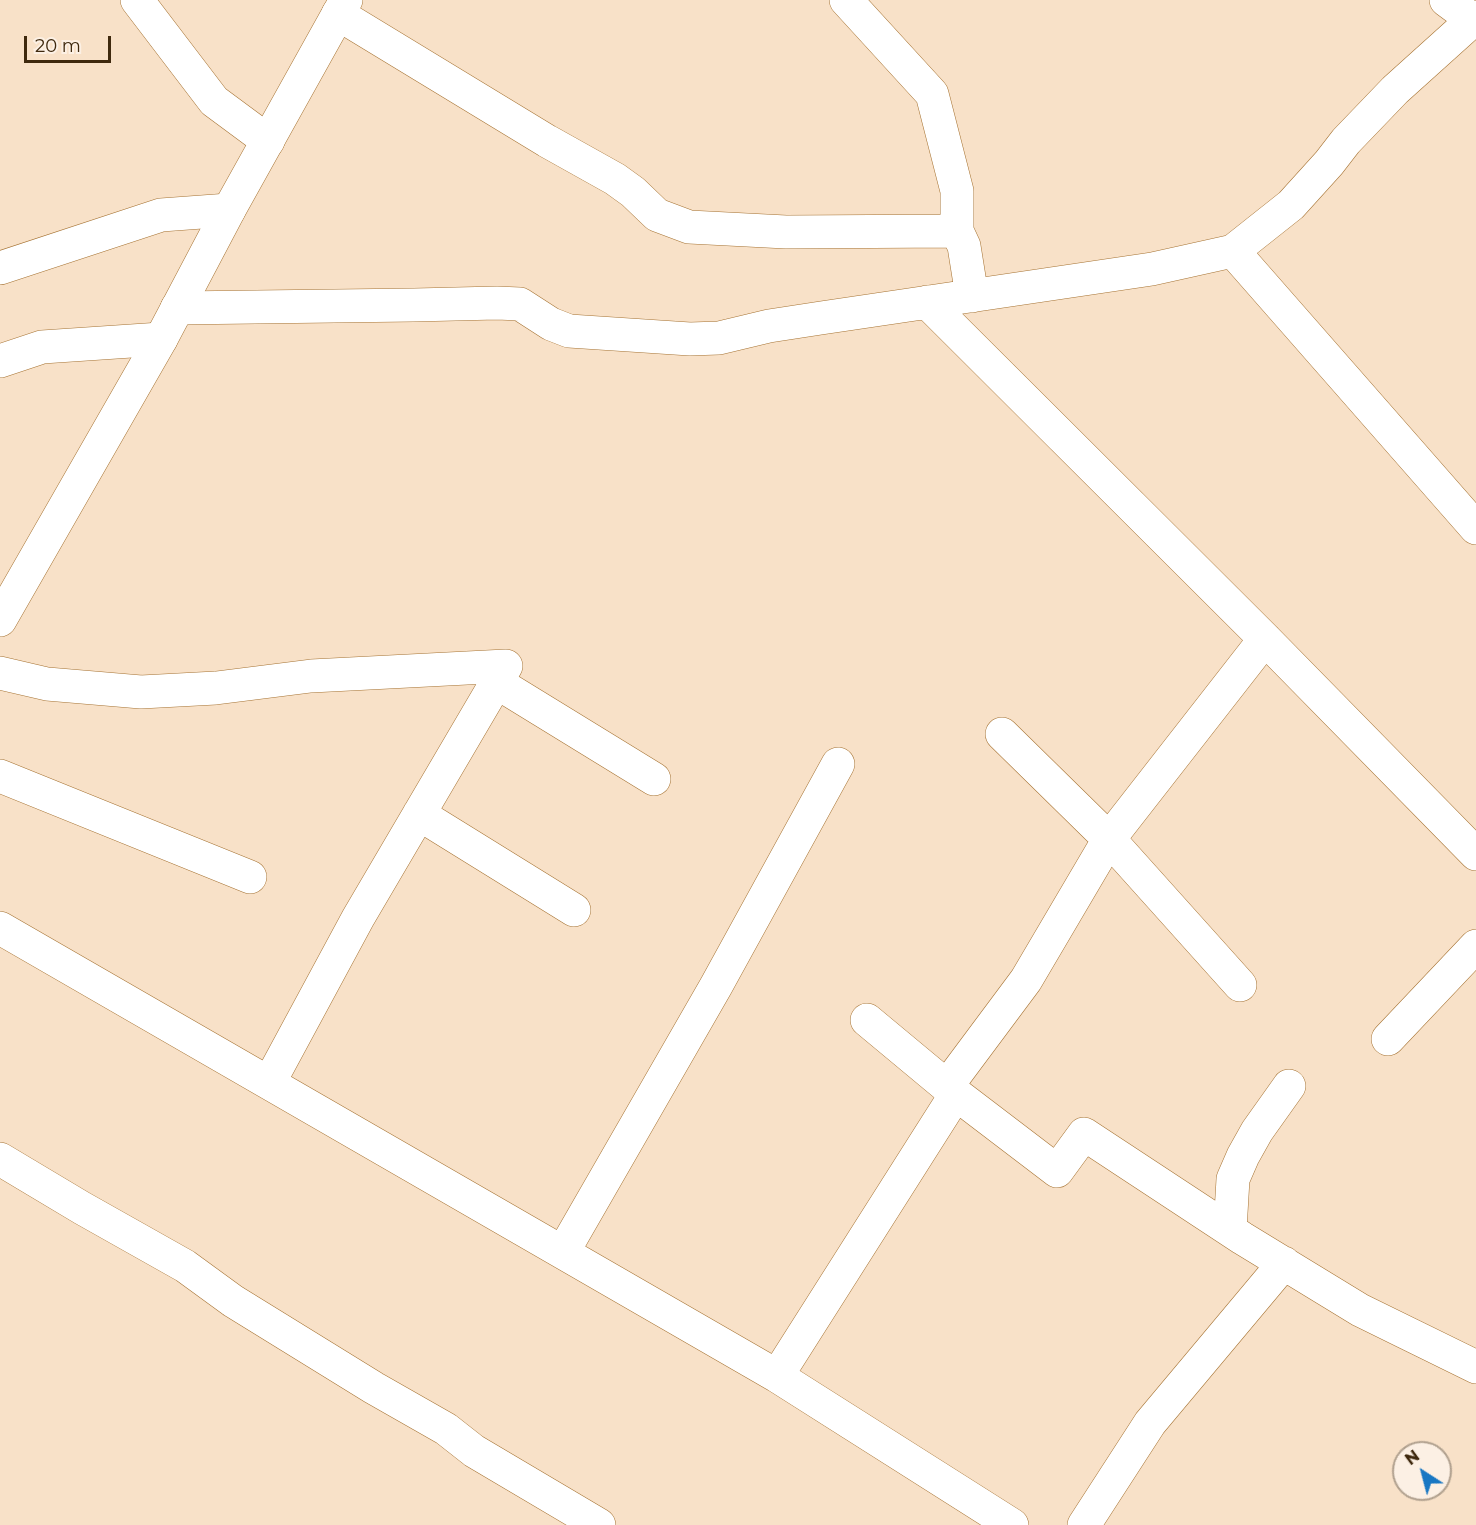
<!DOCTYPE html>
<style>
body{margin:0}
#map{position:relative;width:1476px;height:1525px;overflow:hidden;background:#f8e1c8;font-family:Montserrat,sans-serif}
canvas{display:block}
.north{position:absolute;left:1392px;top:1441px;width:60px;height:60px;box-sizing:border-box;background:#fcf0e4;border:2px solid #b0a08e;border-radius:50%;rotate:324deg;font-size:16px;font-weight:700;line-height:24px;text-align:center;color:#3f290e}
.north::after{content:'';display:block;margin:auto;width:21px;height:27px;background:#1877c3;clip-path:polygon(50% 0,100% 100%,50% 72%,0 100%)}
.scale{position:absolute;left:24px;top:36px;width:87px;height:27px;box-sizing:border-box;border:3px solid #3f290e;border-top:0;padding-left:8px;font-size:18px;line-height:21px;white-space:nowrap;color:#3f290e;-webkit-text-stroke:4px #fcf0e4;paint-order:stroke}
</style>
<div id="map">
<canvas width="1476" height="1525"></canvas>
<div class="north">N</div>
<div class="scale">20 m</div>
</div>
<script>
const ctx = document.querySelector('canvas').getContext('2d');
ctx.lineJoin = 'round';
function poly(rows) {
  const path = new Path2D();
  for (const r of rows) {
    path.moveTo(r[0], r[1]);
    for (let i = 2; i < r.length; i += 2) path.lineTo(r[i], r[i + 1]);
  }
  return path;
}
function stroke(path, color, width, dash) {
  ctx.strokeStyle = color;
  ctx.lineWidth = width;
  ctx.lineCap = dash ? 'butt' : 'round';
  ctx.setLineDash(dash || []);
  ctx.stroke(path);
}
const minor = poly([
 [137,0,214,101,268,141],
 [846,0,932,94,957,191,957,231,964,246,972,296],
 [1446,0,1473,20],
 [338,14,547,141,615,179,633,192,657,215,689,227,786,232,957,231],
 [1233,251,1476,528],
 [0,268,161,215,229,210],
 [927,302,1265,639,1476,854],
 [177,308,414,305,497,303,520,304,551,324,569,331,690,339,719,338,769,326,821,318,1152,269,1233,251,1291,205,1329,163,1346,141,1395,90,1476,17],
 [0,361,42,347,161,339],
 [0,673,47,684,141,692,216,688,311,676,506,666],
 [496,682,654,779],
 [1002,734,1109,839,1240,985],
 [0,776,250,877],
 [419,814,574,910],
 [0,928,777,1376,1012,1525],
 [867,1020,956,1094],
 [1388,1039,1476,946],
 [269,1083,358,918,506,666],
 [947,1086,1026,980,1109,839,1265,639],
 [0,1159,82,1208,185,1266,233,1301,374,1388,446,1429,474,1451,599,1525],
 [1230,1230,1233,1179,1243,1156,1257,1131,1289,1086],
 [563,1252,716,986,838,764],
 [777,1376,956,1094,1057,1171,1084,1134,1242,1238,1360,1310,1476,1367],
 [1084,1525,1150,1423,1284,1263]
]);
const major = poly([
 [0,620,161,339,229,210,346,0]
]);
stroke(minor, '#a67333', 34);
stroke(major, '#a67333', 34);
stroke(minor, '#fff', 33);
stroke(major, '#fff', 33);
</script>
